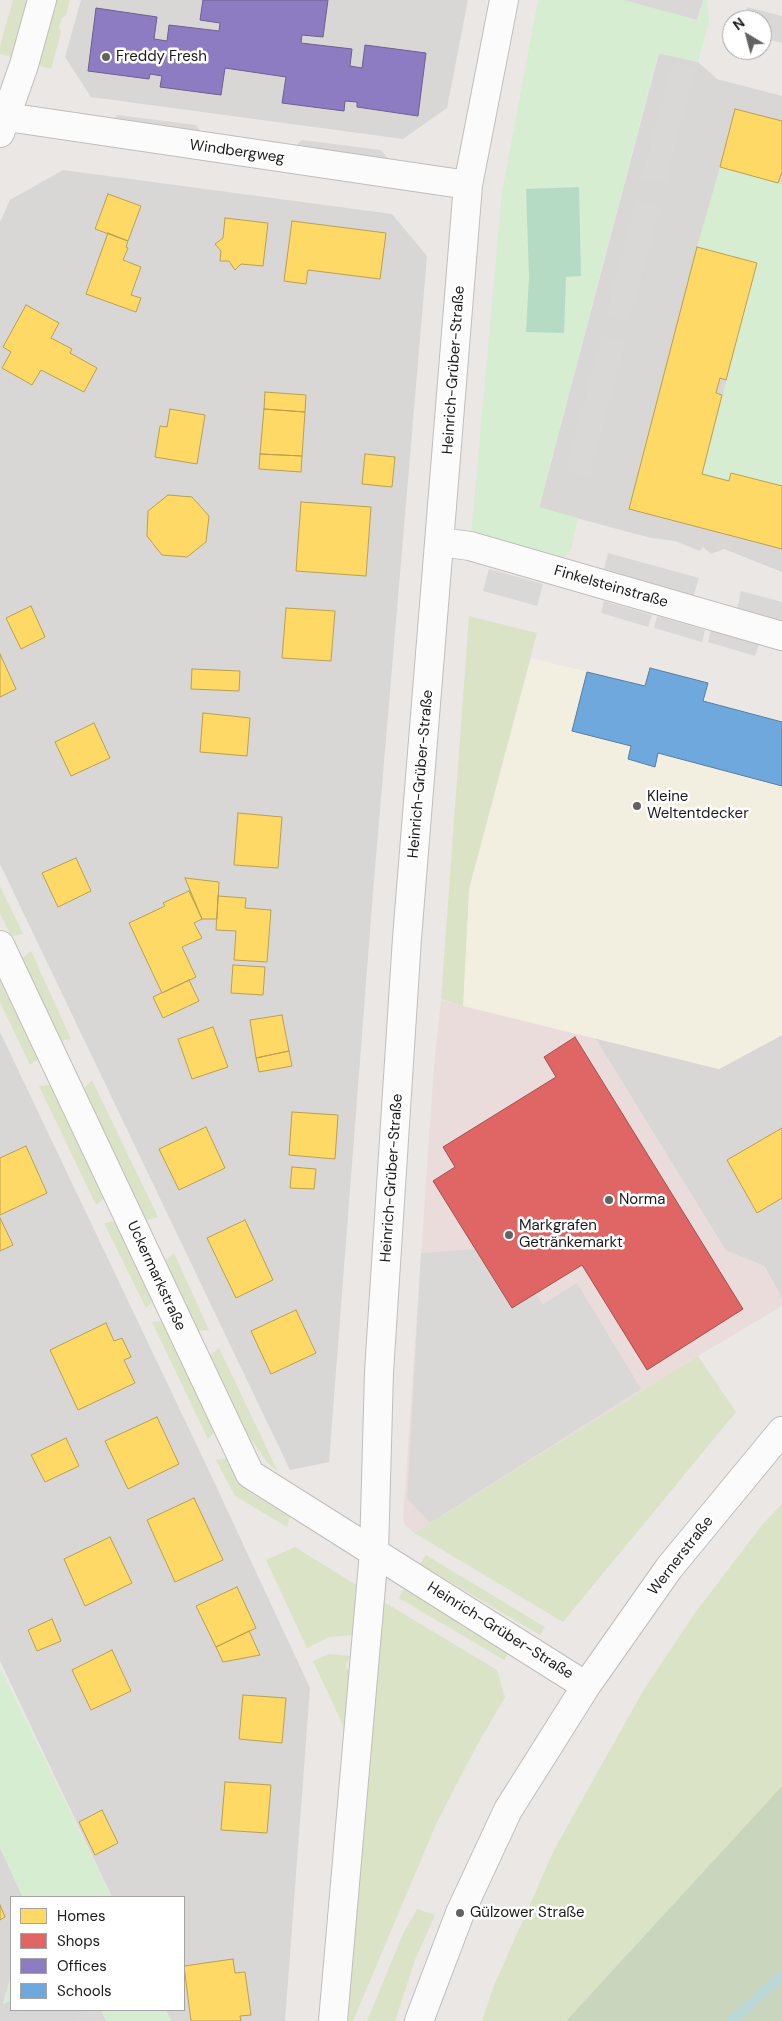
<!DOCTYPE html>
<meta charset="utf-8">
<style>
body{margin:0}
#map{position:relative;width:782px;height:2021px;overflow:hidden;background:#eae7e4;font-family:"DM Sans",sans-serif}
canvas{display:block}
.legend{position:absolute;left:10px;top:1896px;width:175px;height:115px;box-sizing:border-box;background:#fff;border:1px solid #a4a4a4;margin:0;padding:6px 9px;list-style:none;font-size:15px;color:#1b1b1b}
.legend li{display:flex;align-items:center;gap:10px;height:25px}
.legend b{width:25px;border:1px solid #a4a4a4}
.north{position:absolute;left:722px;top:10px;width:50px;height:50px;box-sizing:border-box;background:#fff;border:1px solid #a4a4a4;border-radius:50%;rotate:323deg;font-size:14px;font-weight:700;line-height:20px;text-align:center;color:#1b1b1b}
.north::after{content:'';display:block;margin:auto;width:18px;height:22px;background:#636261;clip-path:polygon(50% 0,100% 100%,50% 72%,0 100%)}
</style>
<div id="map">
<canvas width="782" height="2021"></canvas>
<ul class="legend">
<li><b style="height:14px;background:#ffd966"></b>Homes</li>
<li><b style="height:14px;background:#e06666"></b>Shops</li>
<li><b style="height:14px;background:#8e7cc3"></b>Offices</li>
<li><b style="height:14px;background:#6fa8dc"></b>Schools</li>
</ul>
<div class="north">N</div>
</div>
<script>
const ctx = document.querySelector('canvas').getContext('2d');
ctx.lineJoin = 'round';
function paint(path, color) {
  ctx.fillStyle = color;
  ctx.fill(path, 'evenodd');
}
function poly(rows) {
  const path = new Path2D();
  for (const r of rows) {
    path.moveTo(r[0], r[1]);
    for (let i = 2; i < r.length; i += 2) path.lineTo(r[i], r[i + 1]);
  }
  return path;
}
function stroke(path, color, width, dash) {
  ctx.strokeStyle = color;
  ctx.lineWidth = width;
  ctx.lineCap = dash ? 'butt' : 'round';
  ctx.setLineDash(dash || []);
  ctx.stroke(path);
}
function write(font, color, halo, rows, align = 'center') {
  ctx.font = font + ' "DM Sans",sans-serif';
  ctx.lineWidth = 5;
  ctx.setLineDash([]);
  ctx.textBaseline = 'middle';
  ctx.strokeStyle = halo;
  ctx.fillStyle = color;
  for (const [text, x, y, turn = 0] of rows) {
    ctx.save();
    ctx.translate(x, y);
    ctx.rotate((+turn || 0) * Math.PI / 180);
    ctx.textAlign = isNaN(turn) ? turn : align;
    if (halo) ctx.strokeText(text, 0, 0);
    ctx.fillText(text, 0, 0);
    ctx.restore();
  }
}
const residential = poly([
 [81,0,468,0,447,108,403,139,91,97,65,57],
 [659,53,698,62,717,79,782,96,782,572,724,549,711,554,703,547,700,551,675,541,651,538,539,508],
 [63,170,392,214,427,256,373,892,329,1462,290,1470,0,864,0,222,10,200],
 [0,1032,210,1473,310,1688,285,2021,171,2021,166,2010,184,2010,184,1897,112,1897,0,1661],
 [782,1035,782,1298,764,1266,726,1251,595,1038,719,1069],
 [0,1848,23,1897,11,1897,11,1977,3,2003,11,2000,11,2010,101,2010,106,2021,0,2021]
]);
const commercial = poly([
 [441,1000,595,1038,726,1251,764,1266,782,1298,782,1306,698,1356,414,1533,405,1525,403,1520,434,1066]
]);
const education = poly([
 [531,658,645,686,650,668,708,683,704,701,782,722,782,1035,719,1069,463,1006,469,889]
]);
const grass = poly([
 [13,0,27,0,12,57,0,54,0,46],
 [56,0,70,0,66,15,62,18,59,27,61,32,51,69,37,65],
 [469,616,537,633,469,889,463,1006,441,999],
 [0,886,23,934,11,936,0,914],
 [31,951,71,1039,61,1041,21,959],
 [0,976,39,1058,30,1065,0,1002],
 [92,1080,158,1217,146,1220,84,1088],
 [52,1085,105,1198,96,1205,39,1086],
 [116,1221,154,1300,146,1308,104,1223],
 [174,1253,209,1330,198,1331,165,1261],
 [163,1321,215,1432,208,1439,152,1322],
 [219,1348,278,1472,267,1462,246,1432,210,1355],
 [698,1356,736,1412,563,1622,414,1533],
 [229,1458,240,1482,249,1492,290,1517,287,1527,235,1496,216,1460],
 [782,1504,782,1786,566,2021,482,2021,493,1988,554,1850,643,1691,695,1613,762,1525],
 [295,1547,361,1588,356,1635,329,1637,307,1648,266,1560],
 [426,1555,545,1627,540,1635,420,1564],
 [404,1588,510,1651,504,1660,399,1598],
 [384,1602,497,1670,505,1697,476,1747,437,1822,353,2021,347,2021],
 [329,1654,350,1656,346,1665,347,1669,353,1671,348,1736,313,1661],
 [417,1909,435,1915,415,1960,395,2021,367,2021,403,1934]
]);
const forest = poly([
 [782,1786,782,2021,566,2021]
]);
const park = poly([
 [538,0,624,0,697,19,703,0,707,0,709,21,698,62,658,53,539,507,578,518,571,550,559,561,471,536,502,192],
 [720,167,782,184,782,487,731,473,729,481,702,474,757,263,697,247],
 [0,1667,97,1867,111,1897,23,1897,0,1848],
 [11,1977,11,2000,3,2004],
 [101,2010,165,2010,171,2021,106,2021]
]);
const pitch = poly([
 [579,187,581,276,566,277,564,333,526,332,529,277,526,189]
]);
const parking = poly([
 [624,0,703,0,697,20],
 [747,7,782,16,782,43,762,38,762,20,743,20],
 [673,62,695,68,665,183,642,178],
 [118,115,196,125,205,137,106,124],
 [302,140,381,150,391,162,292,149],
 [636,201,660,207,629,321,606,315],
 [602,336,625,343,589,476,566,469],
 [608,553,699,578,693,597,603,573],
 [489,569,543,584,537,606,483,591],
 [741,591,782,602,782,622,737,610],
 [604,601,652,615,648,627,601,613],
 [657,616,705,630,702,642,654,628],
 [711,630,759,644,755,656,708,642],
 [475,1249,512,1308,536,1294,543,1304,577,1283,641,1389,430,1523,407,1498,421,1253],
 [94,2010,97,2010,102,2021,76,2021,75,2019]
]);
const homes = poly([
 [735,109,782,121,782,172,778,183,720,167,735,109],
 [108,194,141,206,128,241,95,229,108,194],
 [225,218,268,223,263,266,241,264,235,270,229,261,220,261,221,251,215,244,223,238,225,218],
 [292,221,386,233,380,279,308,270,306,284,284,281,292,221],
 [108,233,128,241,126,247,128,248,123,260,141,267,131,295,141,298,136,312,86,294,108,233],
 [697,247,757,263,726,380,720,378,716,393,722,395,702,474,729,481,731,473,782,486,782,549,629,509,697,247],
 [26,305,59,323,51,338,72,349,70,353,97,368,84,392,41,370,32,385,2,368,11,352,3,347,26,305],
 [265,392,306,395,305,412,264,409,265,392],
 [170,409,205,415,197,464,155,457,160,426,167,427,170,409],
 [264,409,305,412,302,456,260,454,264,409],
 [260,454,302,456,301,472,259,469,260,454],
 [365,454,395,457,392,487,362,484,365,454],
 [168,495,192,497,209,516,206,542,187,557,162,555,147,536,148,511,168,495],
 [301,502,371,507,366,576,296,571,301,502],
 [31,606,45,637,21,649,6,618,31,606],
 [286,608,335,611,331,661,282,658,286,608],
 [0,654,16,689,0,697,0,654],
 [192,669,240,671,239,691,191,689,192,669],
 [203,713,250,718,247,756,200,752,203,713],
 [94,723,110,758,71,776,55,742,94,723],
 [238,813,282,817,278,868,234,865,238,813],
 [76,858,91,891,58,907,42,873,76,858],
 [185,878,219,882,217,919,202,919,185,878],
 [189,891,202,919,194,923,202,938,182,947,196,977,162,993,129,923,165,906,163,903,189,891],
 [218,896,246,898,245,908,271,910,267,962,234,960,236,931,216,930,218,896],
 [233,965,265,967,263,995,231,993,233,965],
 [189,980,199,1001,163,1018,153,997,189,980],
 [282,1015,289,1051,256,1058,250,1020,282,1015],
 [213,1027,228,1067,192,1079,178,1039,213,1027],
 [289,1051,292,1066,259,1072,256,1058,289,1051],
 [292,1112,338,1115,335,1159,289,1155,292,1112],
 [206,1127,225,1168,179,1190,159,1149,206,1127],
 [782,1128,782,1198,757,1213,727,1160,782,1128],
 [26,1146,47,1193,0,1215,0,1158,26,1146],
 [292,1167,316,1169,314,1189,290,1188,292,1167],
 [0,1218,13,1245,0,1251,0,1218],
 [245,1220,273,1280,236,1298,207,1238,245,1220],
 [296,1310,316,1353,271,1374,251,1331,296,1310],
 [106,1323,114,1341,122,1338,131,1357,124,1360,135,1383,78,1410,50,1350,106,1323],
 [157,1417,179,1464,128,1489,105,1441,157,1417],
 [66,1438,79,1466,45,1482,31,1455,66,1438],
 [194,1498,223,1560,175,1582,147,1520,194,1498],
 [110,1537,132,1583,85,1606,64,1559,110,1537],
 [237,1587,256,1628,216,1647,196,1606,237,1587],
 [52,1619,61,1641,37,1651,28,1630,52,1619],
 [249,1631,260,1655,223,1662,216,1647,249,1631],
 [112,1650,131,1691,91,1710,72,1670,112,1650],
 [243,1695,286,1698,282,1743,239,1739,243,1695],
 [225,1782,271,1785,267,1833,221,1830,225,1782],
 [102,1810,118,1843,95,1855,79,1822,102,1810],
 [0,1905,5,1917,0,1920,0,1905],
 [233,1959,235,1973,245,1972,251,2015,240,2016,241,2021,191,2021,184,1966,233,1959]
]);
const shops = poly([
 [575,1037,743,1309,647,1370,582,1265,512,1308,433,1181,455,1167,443,1147,556,1077,544,1057,575,1037]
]);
const offices = poly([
 [203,0,328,0,323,37,302,35,301,43,352,49,350,66,362,68,365,45,426,53,418,116,357,107,357,102,345,101,344,111,282,103,286,77,225,68,221,95,160,87,162,76,150,74,149,79,88,71,96,8,157,17,154,39,167,41,169,25,219,31,220,23,200,20,203,0]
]);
const schools = poly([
 [650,668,708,683,703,701,782,722,782,786,658,753,655,767,628,759,631,746,572,731,587,672,645,686,650,668]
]);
const stream = poly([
 [732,2021,782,1975]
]);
const minor = poly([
 [7,117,468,185],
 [0,133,24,65,42,0],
 [440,542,470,546,782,636],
 [0,945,250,1474,586,1686],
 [333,2021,374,1552,379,1372,407,938,468,185,504,0],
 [419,2021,460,1913,508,1810,586,1686,669,1568,782,1431]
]);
const markers = [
 [106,57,5,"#636261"],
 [637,806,5,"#636261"],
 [609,1200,5,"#636261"],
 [509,1235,5,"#636261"],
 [460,1913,5,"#636261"]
];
const poiNames = [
 ["Freddy Fresh",116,57],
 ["Kleine",647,797],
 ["Weltentdecker",647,814],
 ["Norma",619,1200],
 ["Markgrafen",519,1226],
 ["Getränkemarkt",519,1243],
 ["Gülzower Straße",470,1913]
];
const streetNames = [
 ["Windbergweg",237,152,8],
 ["Heinrich-Grüber-Straße",454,370,-86],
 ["Finkelsteinstraße",611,587,16],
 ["Heinrich-Grüber-Straße",421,774,-85],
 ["Heinrich-Grüber-Straße",392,1178,-86],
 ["Uckermarkstraße",156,1276,65],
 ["Wernerstraße",681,1556,-52],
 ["Heinrich-Grüber-Straße",500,1631,32]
];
paint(residential, '#d9d7d6');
paint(commercial, '#ebdcdc');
paint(education, '#f3efe0');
paint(grass, '#dbe3c6');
paint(forest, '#c9d5bc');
paint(park, '#d6edd2');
paint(pitch, '#b5dbc5');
paint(parking, '#dad8d7');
paint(homes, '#ffd966');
stroke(homes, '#bba050', 1);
paint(shops, '#e06666');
stroke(shops, '#a55050', 1);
paint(offices, '#8e7cc3');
stroke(offices, '#6c5f91', 1);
paint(schools, '#6fa8dc');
stroke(schools, '#567ea2', 1);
stroke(stream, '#bbd8d9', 10);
stroke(minor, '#bfbebc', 30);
stroke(minor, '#fcfbfb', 28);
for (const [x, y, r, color] of markers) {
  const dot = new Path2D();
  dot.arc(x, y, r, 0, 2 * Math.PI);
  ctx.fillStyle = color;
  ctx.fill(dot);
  stroke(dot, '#fff', 2);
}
write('15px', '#1b1b1b', '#fff', poiNames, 'left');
write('15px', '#1b1b1b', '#fff', streetNames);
</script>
